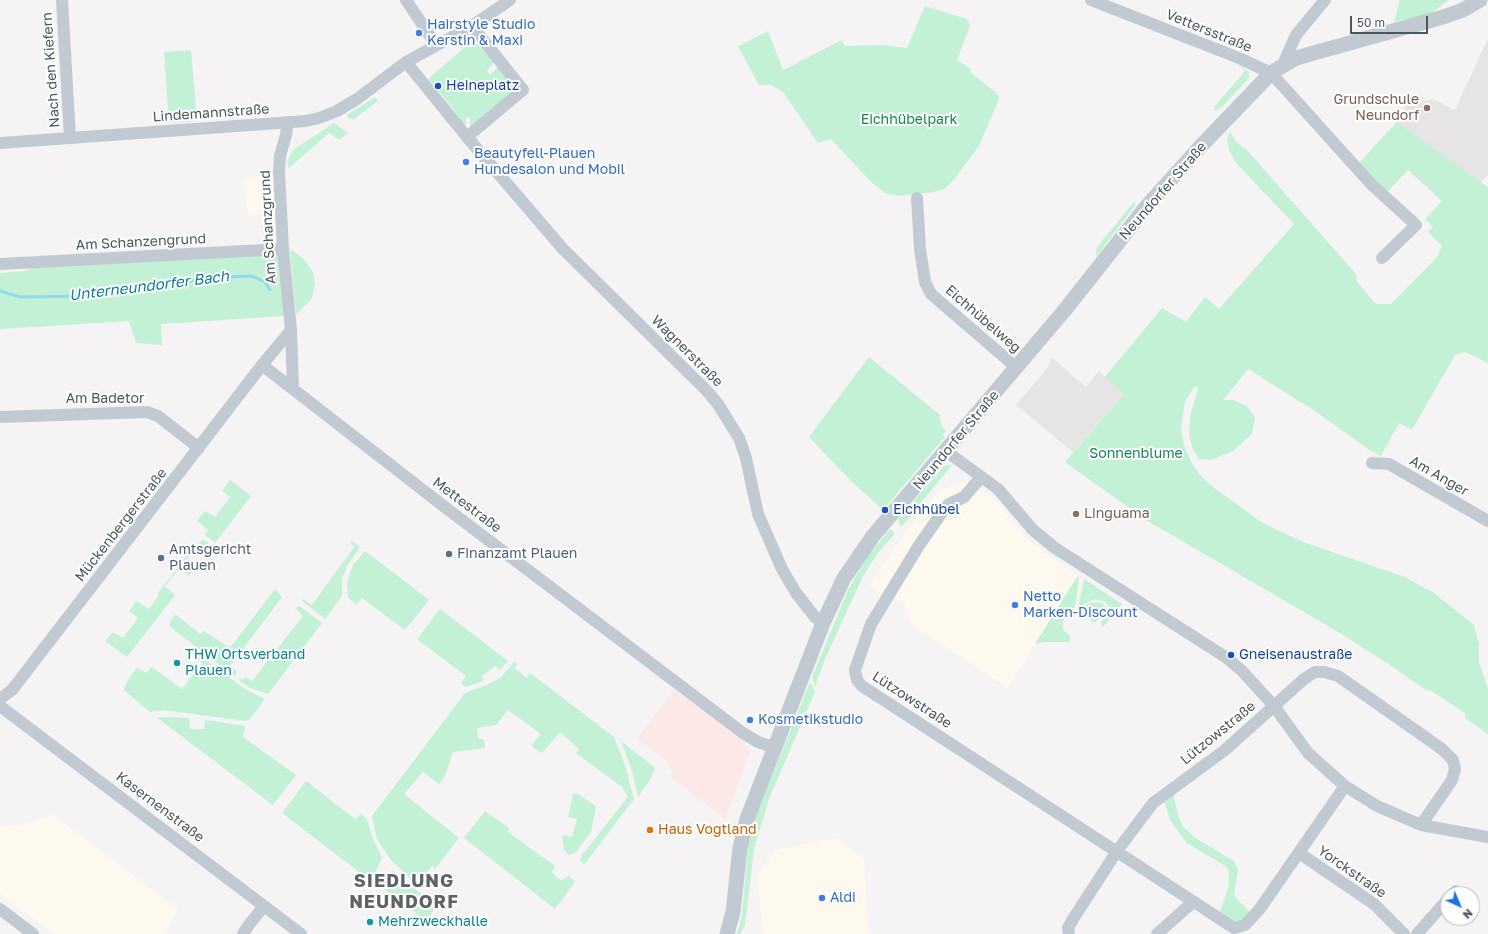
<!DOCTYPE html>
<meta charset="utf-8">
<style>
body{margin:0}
#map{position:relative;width:1488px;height:934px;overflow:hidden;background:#f5f3f3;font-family:"Golos Text",sans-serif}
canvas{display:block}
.north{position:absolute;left:1440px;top:886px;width:40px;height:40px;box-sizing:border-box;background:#fff;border:1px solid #b7bbc0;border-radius:50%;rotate:136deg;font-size:11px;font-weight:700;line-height:16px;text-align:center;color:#4a5661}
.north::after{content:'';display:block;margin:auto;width:14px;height:18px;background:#1a73e8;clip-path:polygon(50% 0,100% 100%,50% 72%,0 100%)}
.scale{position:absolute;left:1350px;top:16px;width:78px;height:18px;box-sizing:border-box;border:2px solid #4a5661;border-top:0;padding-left:5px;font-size:12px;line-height:14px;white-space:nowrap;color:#4a5661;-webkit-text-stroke:3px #fff;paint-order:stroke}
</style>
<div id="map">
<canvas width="1488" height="934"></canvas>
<div class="north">N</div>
<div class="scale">50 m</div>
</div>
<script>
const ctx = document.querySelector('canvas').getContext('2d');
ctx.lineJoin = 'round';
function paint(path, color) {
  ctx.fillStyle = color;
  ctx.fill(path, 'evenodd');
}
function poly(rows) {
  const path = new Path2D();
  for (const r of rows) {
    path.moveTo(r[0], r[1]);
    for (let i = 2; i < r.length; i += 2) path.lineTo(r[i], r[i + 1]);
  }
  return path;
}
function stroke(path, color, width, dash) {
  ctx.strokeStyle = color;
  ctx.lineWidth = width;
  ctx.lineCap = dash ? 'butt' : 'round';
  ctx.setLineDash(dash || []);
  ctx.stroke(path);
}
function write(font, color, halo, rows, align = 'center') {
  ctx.font = font + ' "Golos Text",sans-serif';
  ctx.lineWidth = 4;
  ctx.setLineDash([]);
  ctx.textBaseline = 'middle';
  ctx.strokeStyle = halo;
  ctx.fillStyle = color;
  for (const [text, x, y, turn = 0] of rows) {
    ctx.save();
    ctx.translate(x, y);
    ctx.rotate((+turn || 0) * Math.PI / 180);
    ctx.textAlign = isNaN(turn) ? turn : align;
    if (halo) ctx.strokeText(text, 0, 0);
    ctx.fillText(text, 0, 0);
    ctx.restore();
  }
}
const commercial = poly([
 [275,173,278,213,248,216,244,178],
 [965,481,996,500,1029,541,1078,575,1008,688,912,625,903,602,882,593,869,585,912,524,939,491],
 [49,812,178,909,163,934,54,934,0,894,0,827,16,826,44,818],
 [835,838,864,858,868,934,763,934,757,874,776,850]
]);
const education = poly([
 [1488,38,1488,175,1480,182,1397,122,1406,105,1433,99,1455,110],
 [1051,357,1086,387,1099,371,1124,394,1073,452,1016,405,1048,368]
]);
const medical = poly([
 [674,689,738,736,750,752,725,819,671,777,672,771,668,762,637,739]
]);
const green = poly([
 [1400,0,1449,0,1428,15,1394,22],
 [925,6,967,19,970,26,957,60,971,69,970,72,994,91,999,96,999,99,979,146,952,182,944,189,934,192,897,196,885,193,871,182,831,139,818,143,783,92,771,85,759,85,738,46,768,31,783,70,842,40,845,46,882,45,907,48],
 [475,42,494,61,493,64,487,71,490,75,498,67,516,90,470,128,470,118,466,117,466,123,464,126,451,106,429,80,430,77,470,43],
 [191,50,197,121,169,123,164,52],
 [1241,66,1249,72,1249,78,1222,107,1215,111,1214,107,1245,71],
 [375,97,378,101,354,119,349,118,347,115],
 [1397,122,1488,187,1488,363,1465,352,1455,355,1412,430,1399,423,1381,456,1371,451,1318,413,1248,369,1223,400,1233,400,1247,406,1255,418,1252,434,1233,451,1211,460,1199,459,1193,450,1189,435,1190,417,1198,388,1195,386,1185,401,1181,429,1184,445,1191,462,1199,474,1214,488,1263,523,1303,542,1405,577,1434,593,1474,625,1479,645,1479,662,1488,689,1488,734,1465,718,1465,713,1428,689,1427,691,1390,665,1340,633,1146,520,1065,462,1124,394,1105,377,1162,308,1186,322,1205,297,1219,309,1294,224,1236,163,1230,152,1227,140,1230,131,1237,143,1246,149,1356,274,1357,282,1376,304,1391,304,1437,257,1442,246,1428,232,1433,227,1425,219,1442,201,1408,170,1387,192,1357,165],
 [334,123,348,133,339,140,329,133,289,168,287,162,293,150],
 [1134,202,1136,204,1131,211,1096,257,1097,247],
 [290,249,304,259,313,272,315,284,311,300,296,314],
 [279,254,285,316,161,324,162,345,136,343,129,321,0,329,0,273,25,271,35,266],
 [869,357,940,415,941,425,946,431,943,435,945,437,883,510,851,481,809,437],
 [947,465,952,465,901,527,898,519,943,467],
 [230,480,251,496,215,543,205,535,208,530,197,521,205,511,215,517,230,497,222,491],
 [890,529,895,533,878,553,863,576,825,659,815,687,812,677,848,590,866,558],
 [203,539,213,547,207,554,197,547,185,562,194,569,189,576,179,568,165,586,175,595,127,657,105,641,113,632,123,638,138,618,129,611,136,601,149,609,159,595,158,593,196,544,198,545],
 [352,541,360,547,347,566,342,579,342,596,325,619,301,600,303,599,312,605,354,547,350,542],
 [365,551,429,600,405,630,362,598,356,605,348,597,347,582,353,565],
 [1077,577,1079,579,1075,606,1063,621,1063,630,1070,636,1070,642,1043,642,1035,644],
 [1084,579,1122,604,1103,627,1102,627,1101,622,1105,617,1109,607,1106,602,1095,599,1080,606,1079,604],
 [275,589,282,597,230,666,237,671,235,677,169,626,171,620,175,614,200,634,204,631,230,648],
 [1098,602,1103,604,1106,608,1104,613,1095,623,1088,619,1088,616,1083,615,1080,612,1079,609,1087,604],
 [299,606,322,623,268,694,250,688,239,680,240,678,243,680,245,677,252,681,303,616,295,608],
 [440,609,508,661,500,670,495,666,482,676,483,681,466,687,461,683,466,676,417,639],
 [199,657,205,661,206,660,245,689,265,699,249,720,245,721,164,710,150,712,124,690,126,683,137,667,146,673,152,667,182,689,202,663,198,659],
 [514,662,517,664,515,668,526,678,530,673,614,737,625,765,634,799,584,865,580,860,582,855,628,797,622,787,576,753,579,749,560,732,542,753,531,746,541,734,508,710,496,725,477,728,478,738,484,740,485,748,453,752,445,776,439,784,423,772,404,794,459,838,435,869,432,866,417,885,391,860,377,839,372,816,465,693,491,683,502,676],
 [810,682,815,692,769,799,754,849,745,925,740,934,737,934,742,915,748,846,755,818],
 [156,717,189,718,190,729,204,729,205,720,245,726,243,737,296,775,273,805],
 [621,741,655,768,651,778,638,797,632,771],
 [306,781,355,819,361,814,367,819,373,839,382,858,371,881,282,813],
 [576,793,596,806,591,832,576,852,569,855,564,850,562,835,572,837,577,819,568,817,573,794],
 [1173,793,1178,815,1183,827,1197,839,1234,861,1238,870,1234,896,1251,913,1246,918,1239,922,1230,920,1220,912,1229,885,1229,873,1227,867,1187,843,1170,820,1164,800],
 [485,811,509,828,508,832,555,866,552,872,557,878,562,880,569,876,575,882,555,909,464,838],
 [393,871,436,906,426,921,375,882,381,874]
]);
const stream = poly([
 [0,291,20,297,94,296,106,291,129,291,138,287,169,282,176,284,218,275,227,277,252,276,265,282,270,290]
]);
const minor = poly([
 [62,0,70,138],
 [406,0,436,45],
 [1091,0,1239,58,1271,73,1371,184,1416,225,1382,258],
 [406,62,467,137,563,249,706,390,718,404,739,438,746,458,758,514,782,569,796,593,815,617,823,623],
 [1283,64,1296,35,1325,0],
 [288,122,286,135,280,156,279,172,283,249,291,330,293,389],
 [467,137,523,90,472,26],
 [0,143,306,121,319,118,337,111,357,99,406,62,472,26,510,0],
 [917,198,920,249,925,282,931,294,1017,368],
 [0,264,283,249],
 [262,365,446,508,743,733,758,742,773,747],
 [0,417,147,412,158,416,199,448],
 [946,451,998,489,1033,530,1055,548,1227,658,1242,671,1274,706,1308,753,1345,786,1377,806,1421,825,1488,837],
 [1372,463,1389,464,1488,521],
 [981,477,964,497,949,504,945,508,918,547,871,624,855,670,857,680,862,686,1234,928,1245,925,1259,910,1345,786],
 [0,699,12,690,262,365,291,330],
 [0,706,301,934],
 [1299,853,1374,904,1404,934],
 [1453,894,1456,891],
 [0,909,33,934],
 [243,934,248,926,264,906],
 [1069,934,1068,928,1073,919,1117,851,1153,803,1225,750,1304,679,1315,672,1324,672,1338,676,1442,749,1453,760,1455,769,1452,780,1421,825],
 [1157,934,1193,902],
 [1417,934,1448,899]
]);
const tertiary = poly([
 [727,934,733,912,740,848,747,819,823,623,844,578,873,536,1064,311,1147,206,1200,147,1271,73,1296,58,1443,17,1463,10,1480,0]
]);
const markers = [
 [419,33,4,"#3f7fe0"],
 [438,86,4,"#1a4fb4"],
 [1427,108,4,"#8d6e63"],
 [466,162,4,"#3f7fe0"],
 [885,510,4,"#1a4fb4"],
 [1076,514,4,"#8d6e63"],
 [449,554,4,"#5c6f8a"],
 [161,558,4,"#5c6f8a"],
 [1015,605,4,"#3f7fe0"],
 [1231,655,4,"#1a4fb4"],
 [177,663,4,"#0f9aa8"],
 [750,720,4,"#3f7fe0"],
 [650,830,4,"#e8710a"],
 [822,898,4,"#3f7fe0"],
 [370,922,4,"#0f9aa8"]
];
const shopNames = [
 ["Hairstyle Studio",427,25],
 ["Kerstin & Maxi",427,41],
 ["Beautyfell-Plauen",474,154],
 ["Hundesalon und Mobil",474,170],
 ["Netto",1023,597],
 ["Marken-Discount",1023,613],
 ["Kosmetikstudio",758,720],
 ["Aldi",830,898]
];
const streetNames = [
 ["Vettersstraße",1209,31,22],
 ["Nach den Kiefern",51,70,-94],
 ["Lindemannstraße",211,113,-4],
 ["Neundorfer Straße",1163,191,-49],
 ["Am Schanzgrund",268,227,-93],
 ["Am Schanzengrund",141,242,-3],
 ["Eichhübelweg",983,319,41],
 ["Wagnerstraße",687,351,45],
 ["Am Badetor",105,399],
 ["Neundorfer Straße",956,440,-50],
 ["Am Anger",1439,476,30],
 ["Mettestraße",467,505,37],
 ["Mückenbergerstraße",121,525,-52],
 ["Lützowstraße",912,700,33],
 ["Lützowstraße",1218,733,-39],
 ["Kasernenstraße",160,807,37],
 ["Yorckstraße",1352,872,35]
];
const transitNames = [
 ["Heineplatz",446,86],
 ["Eichhübel",893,510],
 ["Gneisenaustraße",1239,655]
];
const educationNames = [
 ["Grundschule",1419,100],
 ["Neundorf",1419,116],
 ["Linguama",1084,514,"left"]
];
const parkNames = [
 ["Eichhübelpark",909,120],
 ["Sonnenblume",1136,454]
];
const serviceNames = [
 ["Amtsgericht",169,550],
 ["Plauen",169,566],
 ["Finanzamt Plauen",457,554]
];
const cultureNames = [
 ["THW Ortsverband",185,655],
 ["Plauen",185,671],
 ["Mehrzweckhalle",378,922]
];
const foodNames = [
 ["Haus Vogtland",658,830]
];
const waterNames = [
 ["Unterneundorfer Bach",149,286,-7]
];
const districtNames = [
 ["SIEDLUNG",404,881],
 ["NEUNDORF",404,902]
];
paint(commercial, '#fdf9ef');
paint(education, '#e6e4e5');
paint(medical, '#fce8e6');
paint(green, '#c3f1d5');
stroke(stream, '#90daee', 3);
stroke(minor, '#c1cad2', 12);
stroke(tertiary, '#c1cad2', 15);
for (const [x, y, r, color] of markers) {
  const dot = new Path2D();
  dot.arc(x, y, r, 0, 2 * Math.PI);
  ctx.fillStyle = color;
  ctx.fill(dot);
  stroke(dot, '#fff', 1.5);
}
write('14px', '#366cbe', '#fff', shopNames, 'left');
write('14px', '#4a5661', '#fff', streetNames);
write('14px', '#164399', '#fff', transitNames, 'left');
write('14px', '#785e54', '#fff', educationNames, 'right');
write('14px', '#17864f', '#fff', parkNames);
write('14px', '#4e5e75', '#fff', serviceNames, 'left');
write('14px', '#0d838f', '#fff', cultureNames, 'left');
write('14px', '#c56008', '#fff', foodNames, 'left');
write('italic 15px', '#0c7c9b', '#fff', waterNames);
ctx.letterSpacing = '1px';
write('bold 18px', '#5f6368', '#fff', districtNames);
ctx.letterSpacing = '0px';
</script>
